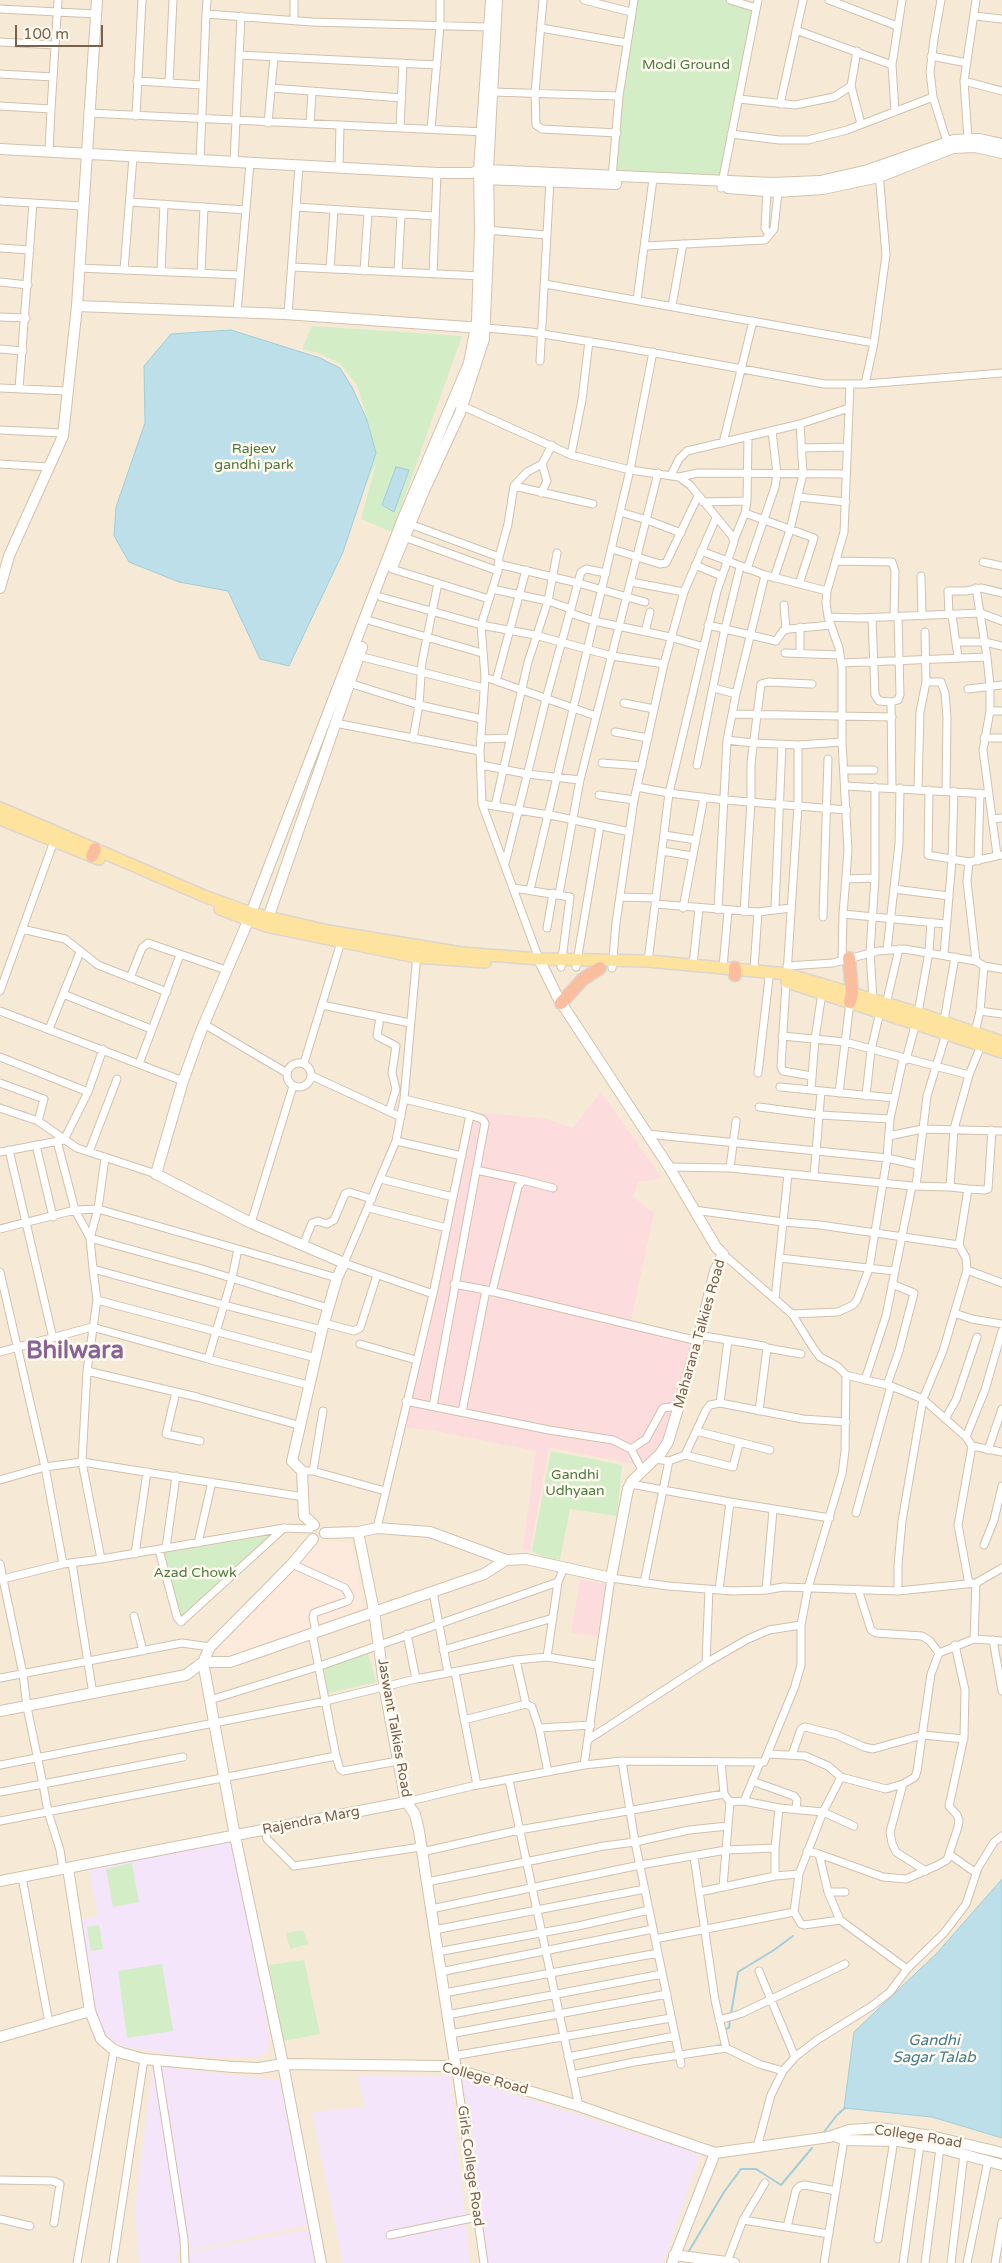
<!DOCTYPE html>
<style>
body{margin:0}
#map{position:relative;width:1002px;height:2263px;overflow:hidden;background:#fef7e9;font-family:"Varela Round",sans-serif}
canvas{display:block}
.scale{position:absolute;left:15px;top:25px;width:88px;height:22px;box-sizing:border-box;border:2px solid #7a5f4a;border-top:0;padding-left:6px;font-size:15px;line-height:18px;white-space:nowrap;color:#7a5f4a;-webkit-text-stroke:4px #fffbf1;paint-order:stroke}
</style>
<div id="map">
<canvas width="1002" height="2263"></canvas>
<div class="scale">100 m</div>
</div>
<script>
const ctx = document.querySelector('canvas').getContext('2d');
ctx.lineJoin = 'round';
function paint(path, color) {
  ctx.fillStyle = color;
  ctx.fill(path, 'evenodd');
}
function poly(rows) {
  const path = new Path2D();
  for (const r of rows) {
    if (r.length === 3) {
      path.moveTo(r[0] + r[2], r[1]);
      path.arc(r[0], r[1], r[2], 0, 2 * Math.PI);
      continue;
    }
    path.moveTo(r[0], r[1]);
    for (let i = 2; i < r.length; i += 2) path.lineTo(r[i], r[i + 1]);
  }
  return path;
}
function stroke(path, color, width, dash) {
  ctx.strokeStyle = color;
  ctx.lineWidth = width;
  ctx.lineCap = dash ? 'butt' : 'round';
  ctx.setLineDash(dash || []);
  ctx.stroke(path);
}
function write(font, color, halo, rows, align = 'center') {
  ctx.font = font + ' "Varela Round",sans-serif';
  ctx.lineWidth = 5;
  ctx.setLineDash([]);
  ctx.textBaseline = 'middle';
  ctx.strokeStyle = halo;
  ctx.fillStyle = color;
  for (const [text, x, y, turn = 0] of rows) {
    ctx.save();
    ctx.translate(x, y);
    ctx.rotate((+turn || 0) * Math.PI / 180);
    ctx.textAlign = isNaN(turn) ? turn : align;
    if (halo) ctx.strokeText(text, 0, 0);
    ctx.fillText(text, 0, 0);
    ctx.restore();
  }
}
const residential = poly([
 [0,0,1002,0,1002,2263,0,2263]
]);
const commercial = poly([
 [325,1541,352,1543,363,1608,223,1658,217,1648,315,1547]
]);
const education = poly([
 [232,1841,269,2033,268,2052,257,2058,186,2056,120,2046,103,2033,93,2012,73,1922,98,1916,89,1870],
 [153,2066,280,2080,309,2225,176,2253,178,2263,139,2263,135,2207],
 [357,2075,450,2076,470,2263,343,2263,312,2112,365,2107],
 [462,2078,700,2154,663,2263,485,2263],
 [310,2229,316,2263,182,2263,180,2254]
]);
const medical = poly([
 [601,1092,662,1178,638,1182,633,1197,654,1213,632,1316,633,1329,692,1341,668,1435,652,1458,638,1465,549,1447,530,1551,523,1549,536,1451,430,1430,398,1427,412,1397,415,1358,462,1129,467,1112,545,1118,573,1128],
 [580,1580,609,1584,597,1637,571,1633]
]);
const green = poly([
 [637,0,729,0,756,8,722,178,612,177],
 [312,326,462,336,392,532,361,519,377,460,289,666,260,659,228,591,179,582,129,562,114,536,116,507,145,423,144,366,171,334,231,330,320,358,340,368,352,387,372,434,357,385,341,364,319,353,302,349],
 [551,1451,622,1465,617,1516,570,1509,560,1559,548,1559,532,1551],
 [272,1535,181,1619,162,1553],
 [368,1654,376,1682,328,1693,324,1668],
 [132,1863,139,1902,113,1907,106,1869],
 [99,1925,103,1949,91,1951,87,1927],
 [303,1930,308,1944,290,1949,286,1933],
 [304,1960,320,2034,283,2041,269,1965],
 [162,1964,173,2031,127,2038,118,1971]
]);
const water = poly([
 [231,330,320,358,340,368,352,387,367,420,376,453,343,552,289,666,260,659,228,591,179,582,129,562,114,536,116,507,145,423,144,366,171,334,231,330],
 [396,467,409,470,394,512,382,505,396,467],
 [1002,1879,1002,2138,932,2117,844,2108,854,2032,937,1953,1002,1879]
]);
const stream = poly([
 [731,2014,738,1972,774,1950,793,1936],
 [723,2030,729,2028,730,2019],
 [824,2132,837,2115,845,2108],
 [689,2251,724,2192,741,2169,756,2169,781,2185,812,2148]
]);
const street = poly([
 [207,0,206,14,312,22,488,27],
 [543,0,535,93,536,125,542,129,617,133],
 [584,0,631,12],
 [730,0,756,8],
 [829,0,897,26],
 [941,0,934,39,930,72,933,97,947,142],
 [0,9,96,14],
 [975,16,1002,19],
 [294,20,294,0],
 [541,28,627,43],
 [796,30,892,65],
 [0,42,55,45],
 [239,55,437,65],
 [931,56,967,63],
 [0,74,53,77],
 [137,81,202,85],
 [964,81,1002,91],
 [169,83,173,0],
 [851,86,861,124],
 [271,88,402,98],
 [492,92,619,96],
 [739,99,795,105,834,97,851,86,857,51],
 [780,104,803,0],
 [0,106,51,109,49,152],
 [51,109,58,0],
 [895,111,892,65,902,0],
 [88,113,485,132],
 [136,116,142,0],
 [268,123,274,57],
 [310,124,312,92],
 [400,128,403,63],
 [431,129,440,26,440,0],
 [731,134,779,140,808,140,847,130,933,97],
 [968,139,964,81,976,0],
 [200,161,206,14],
 [234,162,241,16],
 [339,168,340,125],
 [612,178,619,96,634,0],
 [721,188,758,0],
 [767,191,765,228,769,235],
 [0,201,82,206],
 [130,202,246,210],
 [296,207,435,216],
 [486,230,547,235],
 [645,246,765,240,774,229,778,192],
 [0,248,30,250],
 [292,267,481,276],
 [79,268,240,275],
 [330,269,334,210],
 [124,270,133,157],
 [161,271,164,204],
 [364,271,368,212],
 [398,272,401,214],
 [201,273,204,207],
 [433,274,437,173],
 [0,282,28,285],
 [545,284,874,343],
 [637,300,653,179],
 [672,306,683,244],
 [237,312,250,163],
 [288,314,299,166],
 [0,317,26,318],
 [486,328,531,332,622,347,824,384,865,384,1002,373],
 [0,349,23,351],
 [540,361,550,179],
 [865,384,874,343,886,255,879,173],
 [0,388,67,391],
 [19,389,33,203],
 [458,404,571,455,630,470,653,352],
 [0,430,63,433],
 [723,443,753,321],
 [801,448,847,447],
 [571,455,582,400,589,341],
 [0,464,48,467],
 [671,475,679,459,687,451,800,424,849,408],
 [679,477,698,473,846,474],
 [514,486,593,504],
 [541,493,547,481,542,464],
 [798,497,846,502],
 [703,502,747,501],
 [620,512,647,520,681,533],
 [745,513,814,538,799,584],
 [407,523,499,557],
 [404,537,498,571],
 [734,540,745,513,747,501,748,437],
 [612,549,660,564,666,563,698,496],
 [701,551,765,575,827,591],
 [836,561,892,562,895,571,894,616],
 [983,562,1002,566],
 [498,564,578,583,645,602],
 [695,565,722,576],
 [392,569,489,599],
 [747,569,775,487,777,474,772,431],
 [921,576,922,616],
 [774,578,790,530,803,474,800,424],
 [631,582,684,592],
 [976,588,987,657,990,686,990,711,983,750,997,855],
 [492,589,548,601,571,609],
 [381,597,481,625,535,635,612,656,664,664],
 [784,605,786,630],
 [570,613,594,621,670,637,704,647],
 [949,615,948,591,966,591,981,588,1002,593],
 [952,615,958,657],
 [828,617,858,618,981,613,1002,621],
 [872,618,875,695,879,701,891,702,898,700,900,695,898,617],
 [371,621,482,653],
 [708,625,776,641,783,631,789,629,831,625],
 [800,627,800,653],
 [645,632,650,612],
 [956,642,985,642,1002,646],
 [785,653,840,655],
 [359,656,484,688],
 [841,663,987,657],
 [485,677,596,716],
 [496,681,526,570],
 [926,682,941,682,945,693,947,717,946,791],
 [349,683,419,705,482,719],
 [714,688,736,694],
 [968,689,1002,685],
 [891,702,892,788],
 [624,703,654,709],
 [990,711,1002,711],
 [733,714,892,717],
 [335,723,480,751],
 [615,732,648,738],
 [984,738,1002,738],
 [413,739,419,705,422,662,438,583],
 [480,739,510,738],
 [727,740,753,743,798,745,842,742],
 [602,763,642,766],
 [481,765,527,774,580,780],
 [697,765,724,633,740,567],
 [844,770,874,770],
 [845,786,989,794],
 [637,787,669,793,725,800,847,810],
 [918,789,920,712,926,682,925,632],
 [929,790,928,855,969,862,1002,855],
 [599,795,634,800],
 [482,804,555,816,630,832],
 [495,806,528,662,548,601,557,553],
 [992,819,1002,818],
 [664,835,696,840],
 [662,851,692,856],
 [978,861,980,793],
 [969,862,967,881,976,961,984,966,980,1011,975,1033],
 [505,864,546,699,581,572,586,569,606,573],
 [846,879,875,878],
 [514,888,570,897,561,967],
 [894,889,949,896],
 [530,890,630,470,679,477,690,485,732,536,734,542,717,591,669,793,648,961],
 [559,894,580,780,658,473],
 [620,897,656,898],
 [655,904,758,912,791,908],
 [683,908,704,797],
 [775,909,782,744],
 [718,910,727,740,736,694,765,575],
 [744,912,751,802,751,763,761,684,768,682,812,684],
 [843,914,946,924],
 [823,917,828,759],
 [547,928,553,893],
 [22,929,65,939,98,965,167,992],
 [887,950,899,844,900,788],
 [417,954,404,1099,396,1141,344,1263,433,1294],
 [944,955,952,860,954,791],
 [539,959,482,804,480,751,485,677,481,625,498,571,499,557,508,524,514,486,527,472,542,464,552,445],
 [842,960,843,914,848,851,842,742,842,669,839,648,828,617,826,603,827,591,844,532,850,384],
 [693,964,699,909],
 [787,966,833,963,878,951,904,949,976,961],
 [984,966,1002,969],
 [576,967,600,826],
 [723,967,728,911],
 [612,968,616,923,634,800,664,664,684,592,716,518],
 [754,969,758,912],
 [787,974,798,805,798,745],
 [130,978,142,948,148,943,226,970],
 [786,982,781,1067,783,1071,812,1076],
 [0,991,54,841],
 [63,994,151,1029],
 [873,999,870,952,875,878,875,787],
 [886,1004,899,949],
 [322,1005,410,1023],
 [0,1011,183,1081],
 [980,1011,1002,1014],
 [918,1013,929,952,931,922],
 [380,1017,377,1036,396,1046,392,1073,396,1089,389,1112],
 [944,1021,955,957],
 [204,1024,287,1073],
 [49,1029,80,952],
 [782,1036,845,1042,969,1075],
 [0,1057,88,1092],
 [906,1060,916,1022],
 [299,1075,12],
 [304,1063,341,942],
 [139,1064,180,955],
 [758,1073,769,978],
 [312,1076,401,1117],
 [0,1083,44,1099,38,1121],
 [780,1087,894,1098],
 [811,1090,815,1039,822,993],
 [839,1093,850,1002],
 [866,1096,871,1050,880,1012],
 [759,1107,820,1115,890,1119],
 [0,1108,38,1121,77,1148,156,1174],
 [647,1134,887,1158,918,1165],
 [889,1136,922,1129,1002,1131],
 [57,1141,75,1210,90,1238,202,1269,328,1308],
 [396,1141,462,1156],
 [36,1145,53,1217],
 [9,1150,53,1338],
 [0,1152,64,1140,88,1092,103,1049],
 [89,1152,117,1079],
 [669,1167,730,1168,912,1186,950,1187],
 [730,1168,736,1121],
 [476,1170,523,1180],
 [814,1176,821,1091],
 [381,1179,453,1197],
 [916,1186,927,1096,946,1034],
 [968,1189,985,1190,988,1189,992,1130],
 [369,1208,447,1228],
 [694,1210,783,1222,820,1225,959,1245,968,1189,950,1187,954,1129,969,1075,982,1043],
 [251,1223,293,1086],
 [0,1229,75,1210,98,1209,105,1158],
 [303,1245,312,1223,318,1221,327,1224,334,1220,345,1194,349,1192,372,1199],
 [238,1249,337,1278],
 [723,1254,792,1314,814,1349,820,1357,837,1366,846,1375,891,1386,923,1399,966,1437,972,1446,1002,1452],
 [780,1258,894,1271],
 [967,1270,1002,1283],
 [0,1272,45,1467,63,1564,3,1579,0,1564],
 [454,1284,486,1290,698,1341],
 [492,1292,518,1187,523,1180,553,1188],
 [775,1299,788,1174],
 [97,1300,316,1358],
 [954,1313,972,1319,1002,1324],
 [792,1314,838,1312,853,1305,857,1300,869,1269,887,1158,890,1119,903,1059],
 [324,1323,354,1331,360,1328,377,1275],
 [698,1335,764,1346,767,1348,759,1411],
 [360,1344,416,1360],
 [767,1348,801,1354],
 [0,1352,92,1327,208,1359,232,1278,238,1249,98,1209,90,1238,93,1269,224,1305,322,1330],
 [208,1359,308,1385],
 [87,1371,197,1397,298,1425],
 [865,1380,886,1316,912,1186],
 [887,1385,899,1351,914,1293,892,1284],
 [176,1392,166,1434,200,1441],
 [406,1401,549,1430,613,1440,631,1449,642,1470],
 [720,1403,728,1340],
 [433,1406,485,1123,482,1119,470,1115],
 [462,1412,486,1290],
 [945,1419,956,1400,977,1337],
 [696,1431,770,1450],
 [966,1437,985,1390,1002,1331],
 [631,1449,646,1439,663,1408,679,1406],
 [988,1450,1002,1409],
 [685,1455,733,1467,739,1444],
 [655,1459,669,1461,685,1455,706,1410,710,1405,720,1403,803,1419,846,1422],
 [669,1461,663,1490,730,1502],
 [302,1471,313,1471,385,1491],
 [313,1471,323,1411],
 [0,1480,45,1467,82,1462,304,1497],
 [631,1484,663,1490,644,1583],
 [856,1513,891,1386],
 [377,1528,433,1294,470,1115,404,1099],
 [198,1543,212,1482],
 [984,1545,994,1520,1002,1486],
 [166,1548,176,1476],
 [159,1550,177,1617,181,1622,284,1528],
 [135,1554,147,1472],
 [101,1559,284,1528,310,1529],
 [72,1563,93,1694],
 [63,1564,101,1559,82,1462,87,1371,97,1300,93,1269],
 [292,1564,345,1588,350,1597,348,1601,314,1613,313,1617,316,1632],
 [0,1579,3,1579,23,1674,27,1707,43,1784,183,1757],
 [969,1584,958,1525,972,1446],
 [858,1589,871,1630,876,1633,922,1636,930,1641,939,1653],
 [719,1590,730,1502,830,1518],
 [766,1590,773,1510],
 [898,1591,898,1565,902,1521,923,1399,943,1351,967,1270,966,1258,959,1245],
 [433,1592,448,1673],
 [134,1616,143,1651],
 [407,1634,416,1679],
 [974,1639,976,1583],
 [993,1640,1002,1691],
 [443,1650,553,1618],
 [547,1657,558,1582],
 [516,1660,526,1704,532,1707,539,1728,591,1725],
 [706,1663,709,1589],
 [455,1672,477,1785],
 [0,1678,182,1643,210,1647],
 [210,1700,320,1666,558,1582,564,1567],
 [464,1720,526,1704],
 [539,1728,548,1772],
 [589,1739,706,1663,748,1639,769,1630,801,1625],
 [769,1754,805,1756,828,1766,841,1777],
 [792,1755,801,1729,805,1727,837,1735,864,1747,873,1749,923,1735,964,1739],
 [336,1756,340,1769,343,1771,398,1761],
 [622,1761,635,1842,681,2064],
 [721,1762,724,1794],
 [0,1765,326,1701,416,1679,516,1660,547,1657,597,1665],
 [584,1765,611,1578,668,1586,733,1591,766,1590,783,1587,898,1591,976,1583,1002,1568],
 [509,1780,579,2106],
 [752,1781,794,1796,797,1800,796,1808],
 [903,1784,890,1832,892,1843,896,1852,926,1871],
 [0,1792,43,1784,48,1812,60,1850,63,1869],
 [744,1801,760,1763],
 [406,1802,472,1786,584,1765,622,1761,764,1762,795,1686,801,1665,801,1625,808,1588,842,1474,845,1451,846,1375],
 [730,1802,744,1801,779,1808],
 [0,1821,336,1756,312,1633],
 [265,1830,267,1839,294,1866,421,1847],
 [775,1848,726,1850,723,1887,775,1876,775,1848,779,1808,823,1812,854,1826],
 [807,1851,819,1854,828,1892],
 [422,1852,519,1830,724,1794,730,1802,726,1850,640,1865,431,1909],
 [819,1854,883,1877,906,1879,936,1866,947,1860,958,1827,959,1820,957,1815,949,1806,964,1737,965,1690,955,1645],
 [949,1854,976,1873],
 [694,1857,715,2000,726,2048],
 [775,1876,799,1874],
 [22,1877,49,2023],
 [427,1882,604,1846,635,1842,689,1830,728,1826],
 [699,1892,723,1887],
 [845,1892,828,1892,840,1920,804,1925,801,1924,794,1912,799,1874,823,1812,841,1777,886,1789,903,1784,915,1777,917,1771,931,1674,939,1653,974,1639,1002,1641],
 [840,1920,907,1969],
 [434,1930,645,1889],
 [655,1939,794,1912],
 [437,1952,578,1926,649,1910],
 [759,1971,795,2057],
 [440,1972,653,1929],
 [444,1993,658,1953],
 [447,2015,662,1974],
 [719,2020,740,2014,845,1964],
 [450,2034,667,1994],
 [453,2056,671,2018],
 [568,2057,675,2036],
 [156,2059,184,2239,185,2263],
 [456,2070,484,2263],
 [572,2075,634,2062,726,2048,759,2064,783,2071],
 [757,2147,771,2095,783,2071,795,2057,817,2040,872,2006,890,1992,907,1969,944,1933,966,1904,978,1868,994,1842,1002,1836],
 [0,2180,53,2181,60,2184,54,2223],
 [0,2219,30,2226],
 [743,2220,829,2234],
 [787,2227,796,2190,800,2186,805,2185,836,2191],
 [390,2235,477,2217],
 [878,2239,894,2140],
 [727,2262,743,2220,765,2183],
 [77,2263,114,2050],
 [113,2263,144,2059],
 [824,2263,844,2140],
 [903,2263,920,2145],
 [925,2263,940,2148],
 [951,2263,964,2154],
 [967,2263,988,2161],
 [995,2263,1002,2222]
]);
const secondary = poly([
 [97,0,77,306,285,314,482,328],
 [0,149,437,173,472,173,479,170,488,170,772,183,820,181,868,170,954,140,979,139,1002,144],
 [483,179,616,184],
 [728,188,778,192,823,189,879,177,953,148,975,147,1002,153],
 [393,565,423,493,460,413,484,339,489,230,488,170,497,0],
 [0,588,9,556,63,436,77,306],
 [266,924,362,647],
 [314,1525,304,1516,302,1471,292,1461,322,1330,337,1278,344,1263,251,1223,156,1174,183,1081,201,1031,248,921,402,521,469,363,477,321,480,230,479,170,491,0],
 [358,1532,374,1611,385,1691,406,1802,415,1814,419,1831,456,2070],
 [325,1533,358,1532,377,1528,430,1532,506,1560,526,1559,611,1578,628,1489,632,1481,661,1453,668,1442,698,1341,715,1271,723,1254,716,1247,669,1167,558,998,539,959],
 [203,1662,235,1836,283,2064,321,2263],
 [203,1662,230,1662,484,1574,506,1560],
 [0,1711,186,1675,203,1662,210,1647,292,1564,313,1539],
 [68,1868,90,2011,101,2039,114,2050,122,2053,144,2059,233,2067,259,2068,283,2064,444,2066,579,2106,715,2153,829,2137,849,2130,880,2128,931,2136,1002,2153],
 [0,1881,406,1802],
 [0,2037,90,2011],
 [835,2136,844,2140,899,2141,940,2148,1002,2165],
 [674,2255,734,2263],
 [672,2263,715,2153]
]);
const primary = poly([
 [0,808,204,896,251,913,328,931,462,953,539,959,648,961,787,974,918,1013,1002,1042],
 [0,819,99,859],
 [220,909,266,926,416,957,485,962],
 [787,982,1002,1052]
]);
const highway = poly([
 [92,856,95,849],
 [849,958,852,993,850,1002],
 [735,975,735,968],
 [561,1003,583,979,600,968]
]);
const parkNames = [
 ["Modi Ground",686,65],
 ["Rajeev",254,449],
 ["gandhi park",254,465],
 ["Gandhi",575,1475],
 ["Udhyaan",575,1491],
 ["Azad Chowk",195,1573]
];
const streetNames = [
 ["Maharana Talkies Road",700,1334,-74],
 ["Jaswant Talkies Road",394,1728,80],
 ["Rajendra Marg",311,1821,-11],
 ["College Road",485,2079,15],
 ["College Road",918,2137,9],
 ["Girls College Road",470,2166,82]
];
const waterNames = [
 ["Gandhi",934,2041],
 ["Sagar Talab",934,2058]
];
const townNames = [
 ["Bhilwara",75,1352]
];
paint(residential, '#f6ead7');
paint(commercial, '#fee9dd');
paint(education, '#f4e5fa');
paint(medical, '#fcdcdd');
paint(green, '#d3edc6');
paint(water, '#bcdfe9');
stroke(water, '#a1cedb', 1);
stroke(stream, '#a1cedb', 2);
stroke(street, '#d1c0ad', 9);
stroke(secondary, '#d4c1ab', 12);
stroke(primary, '#dcd5d0', 14);
stroke(highway, '#dcd5d0', 15);
stroke(street, '#fff', 7);
stroke(secondary, '#fff', 10);
stroke(primary, '#fee39f', 11);
stroke(highway, '#fabd9e', 12);
write('14px', '#4c7a3f', '#fffbf1', parkNames);
write('14px', '#7a5f4a', '#fffbf1', streetNames);
write('italic 15px', '#427c8f', '#fffbf1', waterNames);
write('bold 24px', '#896396', '#fffbf1', townNames);
</script>
